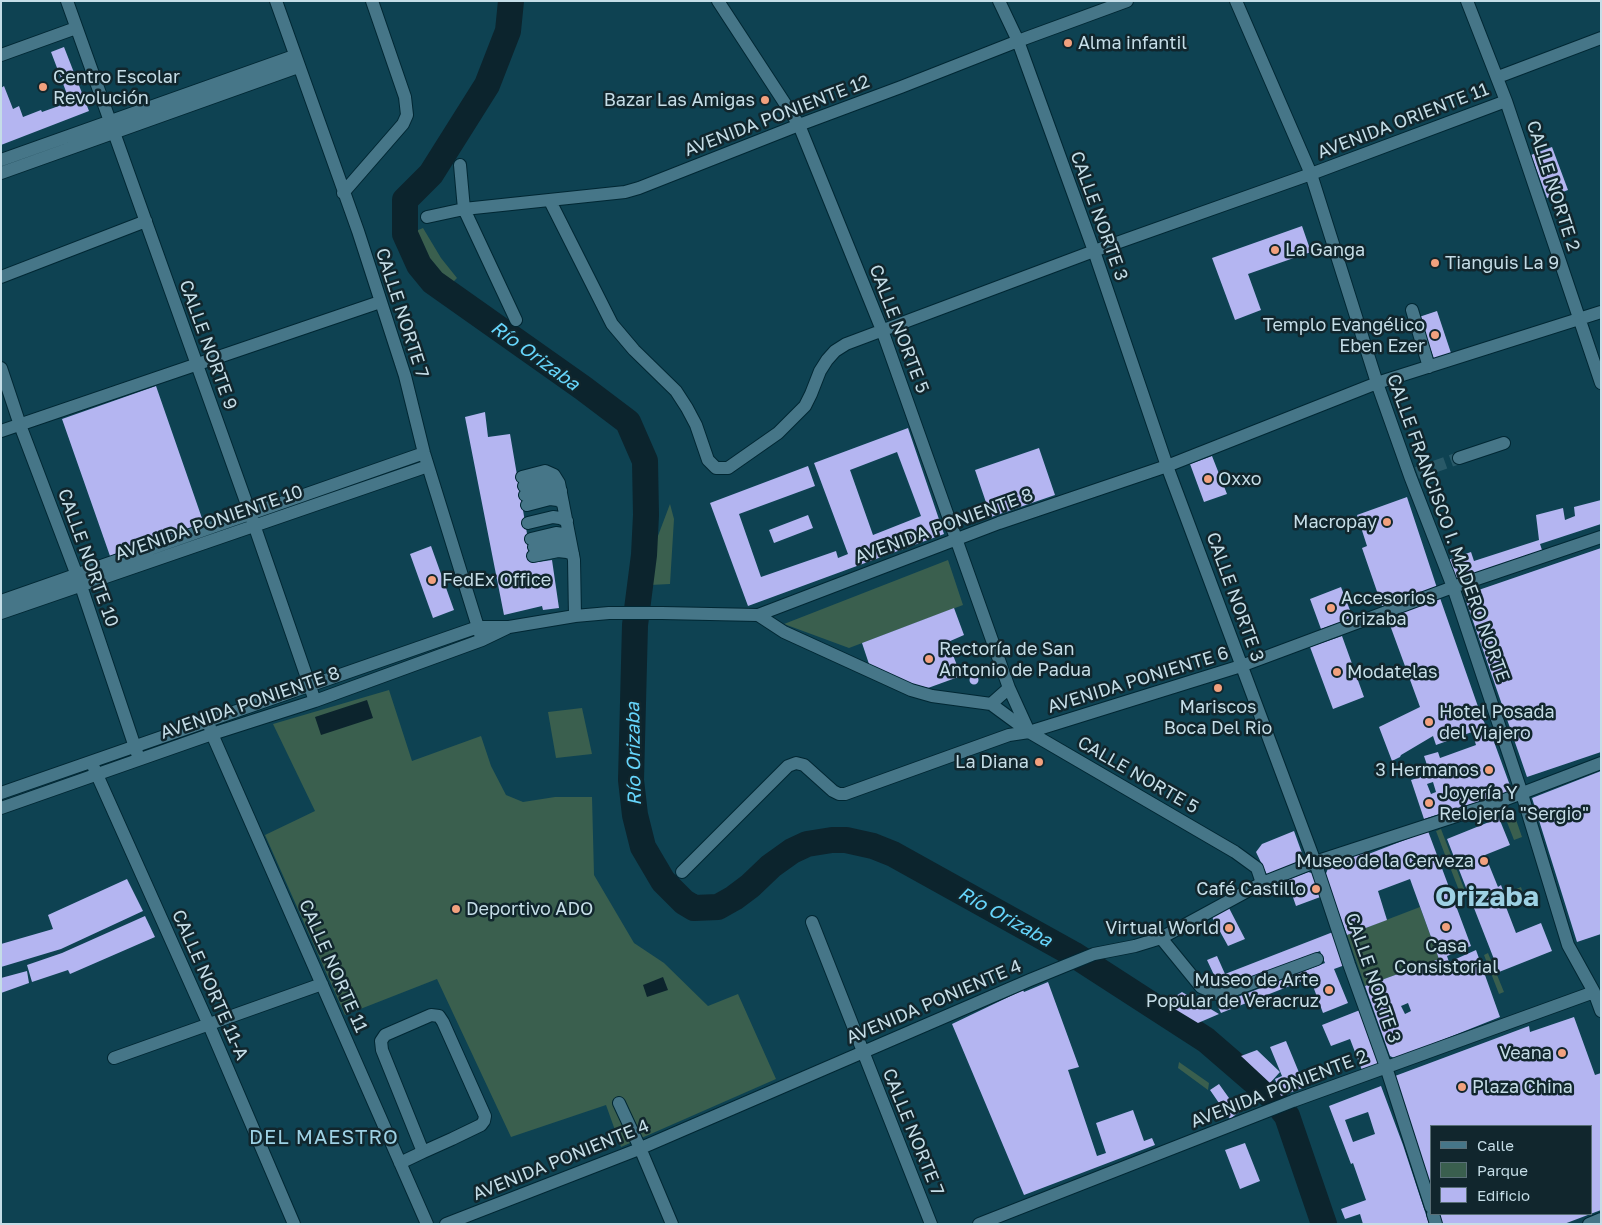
<!DOCTYPE html>
<meta charset="utf-8">
<style>
body{margin:0}
#map{position:relative;width:1602px;height:1225px;overflow:hidden;background:#0e4252;font-family:"Golos Text",sans-serif}
canvas{display:block}
.frame{position:absolute;inset:0;border:2px solid #c5dde7;pointer-events:none}
.legend{position:absolute;left:1430px;top:1125px;width:162px;height:90px;box-sizing:border-box;background:#11262d;border:1px solid #596f77;margin:0;padding:6px 9px;list-style:none;font-size:15px;color:#c5dde7}
.legend li{display:flex;align-items:center;gap:10px;height:25px}
.legend b{width:25px;border:1px solid #596f77}
</style>
<div id="map">
<canvas width="1602" height="1225"></canvas>
<div class="frame"></div>
<ul class="legend">
<li><b style="height:6px;background:#467688"></b>Calle</li>
<li><b style="height:14px;background:#3a5f4e"></b>Parque</li>
<li><b style="height:14px;background:#b4b5f1"></b>Edificio</li>
</ul>
</div>
<script>
const ctx = document.querySelector('canvas').getContext('2d');
ctx.lineJoin = 'round';
function paint(path, color) {
  ctx.fillStyle = color;
  ctx.fill(path, 'evenodd');
}
function poly(rows) {
  const path = new Path2D();
  for (const r of rows) {
    if (r.length === 3) {
      path.moveTo(r[0] + r[2], r[1]);
      path.arc(r[0], r[1], r[2], 0, 2 * Math.PI);
      continue;
    }
    path.moveTo(r[0], r[1]);
    for (let i = 2; i < r.length; i += 2) path.lineTo(r[i], r[i + 1]);
  }
  return path;
}
function stroke(path, color, width, dash) {
  ctx.strokeStyle = color;
  ctx.lineWidth = width;
  ctx.lineCap = dash ? 'butt' : 'round';
  ctx.setLineDash(dash || []);
  ctx.stroke(path);
}
function write(font, color, halo, rows, align = 'center') {
  ctx.font = font + ' "Golos Text",sans-serif';
  ctx.lineWidth = 5;
  ctx.setLineDash([]);
  ctx.textBaseline = 'middle';
  ctx.strokeStyle = halo;
  ctx.fillStyle = color;
  for (const [text, x, y, turn = 0] of rows) {
    ctx.save();
    ctx.translate(x, y);
    ctx.rotate((+turn || 0) * Math.PI / 180);
    ctx.textAlign = isNaN(turn) ? turn : align;
    if (halo) ctx.strokeText(text, 0, 0);
    ctx.fillText(text, 0, 0);
    ctx.restore();
  }
}
const green = poly([
 [423,228,441,258,457,278,452,283,438,272,418,242,416,231],
 [670,504,674,519,670,584,650,585,644,573],
 [948,560,963,605,849,648,784,624],
 [389,690,412,761,481,736,491,766,506,795,523,802,555,797,592,797,594,875,634,943,664,963,708,1006,738,994,776,1079,621,1147,606,1105,511,1137,437,979,345,1015,265,835,315,811,273,724],
 [582,708,592,754,556,758,548,712],
 [1514,814,1522,837,1514,840,1505,817],
 [1441,829,1452,858,1447,860,1436,831],
 [1453,860,1465,891,1460,893,1448,862],
 [1521,887,1524,897,1521,902,1513,905,1509,892],
 [1420,907,1439,959,1365,986,1347,935],
 [1488,953,1504,992,1499,994,1484,955],
 [1179,1062,1209,1083,1208,1090,1178,1068]
]);
const water = poly([
 [367,700,373,718,321,735,315,717],
 [663,977,668,990,647,997,643,985]
]);
const river = poly([
 [511,1,508,31,487,85,431,174,405,200,405,234,419,265,433,282,583,388,628,422,645,461,646,515,644,555,635,625,631,780,635,815,643,847,663,881,684,902,694,908,718,907,734,898,750,886,771,866,792,851,807,844,832,840,846,840,873,846,893,854,1073,954,1206,1040,1272,1097,1287,1116,1324,1224]
]);
const building = poly([
 [64,47,89,111,1,145,1,88,4,86,13,109,19,106,23,117,41,110,42,112,70,102,51,52],
 [1552,147,1568,190,1547,198,1531,155],
 [1302,226,1311,252,1248,274,1261,310,1235,320,1212,258],
 [1437,311,1451,353,1434,359,1419,317],
 [156,386,204,524,110,556,62,419],
 [485,412,488,437,510,434,532,563,552,560,559,608,543,610,542,606,504,615,465,417],
 [908,428,944,534,748,606,710,503,808,466,815,486,739,514,761,577,836,551,838,558,848,554,814,463],
 [897,452,921,516,873,535,850,470],
 [1039,448,1055,495,991,517,975,470],
 [1212,456,1227,494,1204,502,1190,464],
 [1407,497,1437,588,1382,606,1362,548,1367,546,1357,515],
 [1601,500,1601,524,1540,544,1543,553,1461,581,1455,579,1448,560,1471,552,1474,561,1539,540,1536,515,1563,508,1565,520,1575,516,1574,507],
 [808,515,813,528,774,543,769,530],
 [431,546,454,610,433,618,410,554],
 [1601,548,1601,752,1527,777,1464,595],
 [1341,587,1353,618,1321,629,1310,599],
 [1440,598,1482,718,1493,739,1512,791,1424,819,1411,780,1430,774,1424,756,1438,752,1440,758,1476,745,1472,732,1436,745,1433,736,1401,755,1400,757,1392,761,1379,727,1420,707,1387,617],
 [1433,782,1436,792,1431,794,1427,784],
 [954,608,964,635,948,642,961,676,928,688,912,684,870,667,862,643],
 [1342,636,1364,697,1333,709,1310,647],
 [974,680,4.5],
 [1601,771,1601,934,1577,942,1532,798],
 [1499,818,1510,845,1485,855,1498,887,1501,885,1504,893,1501,894,1516,933,1541,923,1552,951,1499,972,1447,839],
 [1294,831,1303,856,1300,862,1267,875,1256,852,1262,844],
 [1428,831,1471,946,1447,956,1449,962,1476,950,1500,1017,1397,1058,1394,1058,1390,1056,1365,986,1439,959,1410,879,1378,891,1387,920,1347,935,1325,876,1329,866,1365,852,1366,855],
 [1408,1003,1411,1011,1405,1014,1401,1006],
 [1308,872,1315,874,1323,896,1296,906,1287,880],
 [127,879,143,911,61,949,1,967,1,944,53,929,48,915],
 [1229,908,1245,939,1228,946,1212,917],
 [145,916,155,937,70,974,68,970,32,982,27,965,62,953],
 [1333,932,1345,965,1334,969,1348,1003,1323,1013,1310,978,1221,1013,1217,1005,1325,963,1320,951,1221,990,1207,960,1217,956,1225,974],
 [27,971,29,983,1,993,1,978],
 [1048,982,1079,1067,1068,1070,1097,1156,1106,1153,1096,1123,1133,1110,1144,1141,1152,1138,1155,1145,1024,1195,952,1024,1023,990,1024,992],
 [1182,992,1219,1014,1198,1023,1165,1003],
 [1360,1010,1381,1067,1363,1073,1350,1039,1331,1046,1322,1025],
 [1574,1017,1595,1075,1601,1073,1601,1210,1564,1224,1442,1224,1439,1214,1591,1214,1591,1126,1431,1126,1430,1184,1395,1076,1529,1026,1530,1032],
 [1286,1041,1305,1087,1281,1096,1275,1079,1282,1076,1270,1047],
 [1257,1050,1280,1072,1270,1083,1241,1056],
 [1219,1084,1239,1112,1230,1119,1210,1090],
 [1381,1086,1403,1145,1429,1224,1363,1224,1360,1214,1345,1219,1341,1209,1366,1200,1353,1163,1351,1164,1329,1106],
 [1368,1112,1375,1134,1353,1142,1345,1120],
 [1245,1143,1260,1181,1240,1189,1225,1150]
]);
const minorTunnel = poly([
 [1417,473,1459,458]
]);
const minor = poly([
 [67,1,250,513,315,701],
 [276,1,358,231,405,376,424,453,482,640],
 [718,1,799,125,882,330,1009,688,1029,732],
 [999,1,1018,41,1094,251,1167,466,1315,862,1349,964,1386,1067,1431,1207],
 [1236,1,1311,174,1377,383,1410,476,1453,587,1522,794,1568,945,1594,992,1601,1011],
 [1467,1,1506,101,1601,383],
 [1,55,76,28],
 [1498,77,1601,38],
 [1,160,294,56],
 [460,165,464,209,516,320],
 [1,173,298,67],
 [343,193,403,124,407,115,405,97,372,1],
 [550,201,612,324,634,350,676,391,687,408,696,425,708,460,716,468,728,468,778,433,805,406,811,394,820,371,827,360,835,351,846,344,1094,251,1311,174,1506,101],
 [427,217,464,209,625,192,639,188,799,125,901,87,1018,41,1127,1],
 [1,277,146,221],
 [1412,310,1429,367],
 [1,368,20,425,81,586,137,753],
 [1,431,380,302],
 [1459,458,1504,443],
 [522,477,545,471,554,475,559,483,574,560,575,616],
 [524,486,547,480,553,480,559,483],
 [525,495,549,489,555,489,561,491],
 [527,505,550,499,558,500,563,503],
 [528,523,553,517,560,518,567,521],
 [531,539,556,533,563,534,569,537],
 [534,547,557,542,565,543,571,545],
 [533,556,558,551,567,552,573,554],
 [1,601,424,453],
 [1,613,428,466],
 [758,615,784,632,911,690,932,696,991,704,1029,732,1235,852,1257,868,1262,883],
 [991,704,1009,688],
 [208,721,212,734,427,1224],
 [94,768,209,1025,294,1224],
 [1,793,478,627,509,627,575,616,609,613,662,613,758,615,999,523,1167,466,1377,383,1601,312],
 [1,808,212,734,315,701,482,640,507,628],
 [682,872,788,766,796,763,804,765,833,791,839,794,845,794,1009,735,1029,732,1241,666,1453,587,1601,537],
 [812,922,931,1224],
 [1161,938,1201,987,1220,995,1317,959],
 [114,1058,322,984],
 [619,1103,640,1148,672,1224],
 [400,1163,423,1152,452,1139,481,1125,484,1121,485,1116,443,1022,439,1016,431,1015,385,1035,381,1041,382,1050,423,1152],
 [1433,1214,1436,1224],
 [446,1224,634,1151,1030,980,1094,954,1135,946,1161,938,1262,883,1315,862,1496,803,1601,763],
 [979,1224,1293,1101,1594,992],
 [1589,1224,1601,1219]
]);
const markers = [
 [1068,43,5,"#f2a17e"],
 [43,87,5,"#f2a17e"],
 [765,100,5,"#f2a17e"],
 [1275,250,5,"#f2a17e"],
 [1435,263,5,"#f2a17e"],
 [1435,335,5,"#f2a17e"],
 [1208,479,5,"#f2a17e"],
 [1387,522,5,"#f2a17e"],
 [432,580,5,"#f2a17e"],
 [1331,608,5,"#f2a17e"],
 [929,659,5,"#f2a17e"],
 [1337,672,5,"#f2a17e"],
 [1218,688,5,"#f2a17e"],
 [1429,722,5,"#f2a17e"],
 [1039,762,5,"#f2a17e"],
 [1489,770,5,"#f2a17e"],
 [1429,803,5,"#f2a17e"],
 [1484,861,5,"#f2a17e"],
 [1316,889,5,"#f2a17e"],
 [456,909,5,"#f2a17e"],
 [1446,927,5,"#f2a17e"],
 [1229,928,5,"#f2a17e"],
 [1329,990,5,"#f2a17e"],
 [1562,1053,5,"#f2a17e"],
 [1462,1087,5,"#f2a17e"]
];
const poiNames = [
 ["Alma infantil",1078,43],
 ["Centro Escolar",53,77],
 ["Revolución",53,98],
 ["Bazar Las Amigas",755,100,"right"],
 ["La Ganga",1285,250],
 ["Tianguis La 9",1445,263],
 ["Templo Evangélico",1425,325,"right"],
 ["Eben Ezer",1425,346,"right"],
 ["Oxxo",1218,479],
 ["Macropay",1377,522,"right"],
 ["FedEx Office",442,580],
 ["Accesorios",1341,598],
 ["Orizaba",1341,619],
 ["Rectoría de San",939,649],
 ["Antonio de Padua",939,670],
 ["Modatelas",1347,672],
 ["Mariscos",1218,707,"center"],
 ["Boca Del Rio",1218,728,"center"],
 ["Hotel Posada",1439,712],
 ["del Viajero",1439,733],
 ["La Diana",1029,762,"right"],
 ["3 Hermanos",1479,770,"right"],
 ["Joyería Y",1439,793],
 ["Relojería \"Sergio\"",1439,814],
 ["Museo de la Cerveza",1474,861,"right"],
 ["Café Castillo",1306,889,"right"],
 ["Deportivo ADO",466,909],
 ["Virtual World",1219,928,"right"],
 ["Casa",1446,946,"center"],
 ["Consistorial",1446,967,"center"],
 ["Museo de Arte",1319,980,"right"],
 ["Popular de Veracruz",1319,1001,"right"],
 ["Veana",1552,1053,"right"],
 ["Plaza China",1472,1087]
];
const streetNames = [
 ["AVENIDA PONIENTE 12",777,116,-21],
 ["AVENIDA ORIENTE 11",1403,121,-21],
 ["CALLE NORTE 2",1553,186,72],
 ["CALLE NORTE 3",1099,216,70],
 ["CALLE NORTE 7",402,313,72],
 ["CALLE NORTE 5",899,329,69],
 ["CALLE NORTE 9",208,345,70],
 ["AVENIDA PONIENTE 10",209,523,-19],
 ["AVENIDA PONIENTE 8",944,526,-20],
 ["CALLE FRANCISCO I. MADERO NORTE",1448,528,70],
 ["CALLE NORTE 10",88,558,70],
 ["CALLE NORTE 3",1235,597,70],
 ["AVENIDA PONIENTE 6",1138,680,-17],
 ["AVENIDA PONIENTE 8",250,703,-19],
 ["CALLE NORTE 5",1138,775,30],
 ["CALLE NORTE 11",333,966,66],
 ["CALLE NORTE 3",1373,978,71],
 ["CALLE NORTE 11-A",210,985,66],
 ["AVENIDA PONIENTE 4",934,1002,-23],
 ["AVENIDA PONIENTE 2",1279,1089,-21],
 ["CALLE NORTE 7",913,1132,68],
 ["AVENIDA PONIENTE 4",561,1160,-22]
];
const waterNames = [
 ["Río Orizaba",535,356,36],
 ["Río Orizaba",634,754,-91],
 ["Río Orizaba",1005,917,29]
];
const quarterNames = [
 ["DEL MAESTRO",324,1138]
];
const townNames = [
 ["Orizaba",1487,897]
];
paint(green, '#3a5f4e');
paint(water, '#0c242d');
stroke(river, '#0c242d', 26);
paint(building, '#b4b5f1');
stroke(minorTunnel, '#295968', 12, [12, 6]);
stroke(minor, '#002733', 14);
stroke(minor, '#467688', 12);
for (const [x, y, r, color] of markers) {
  const dot = new Path2D();
  dot.arc(x, y, r, 0, 2 * Math.PI);
  ctx.fillStyle = color;
  ctx.fill(dot);
  stroke(dot, '#11262d', 2);
}
write('18px', '#c5dde7', '#11262d', poiNames, 'left');
write('18px', '#c5dde7', '#11262d', streetNames);
write('italic 19px', '#66d5fb', '#11262d', waterNames);
ctx.letterSpacing = '1px';
write('20px', '#9ed1e4', '#11262d', quarterNames);
ctx.letterSpacing = '0px';
write('bold 28px', '#9ed1e4', '#11262d', townNames);
</script>
